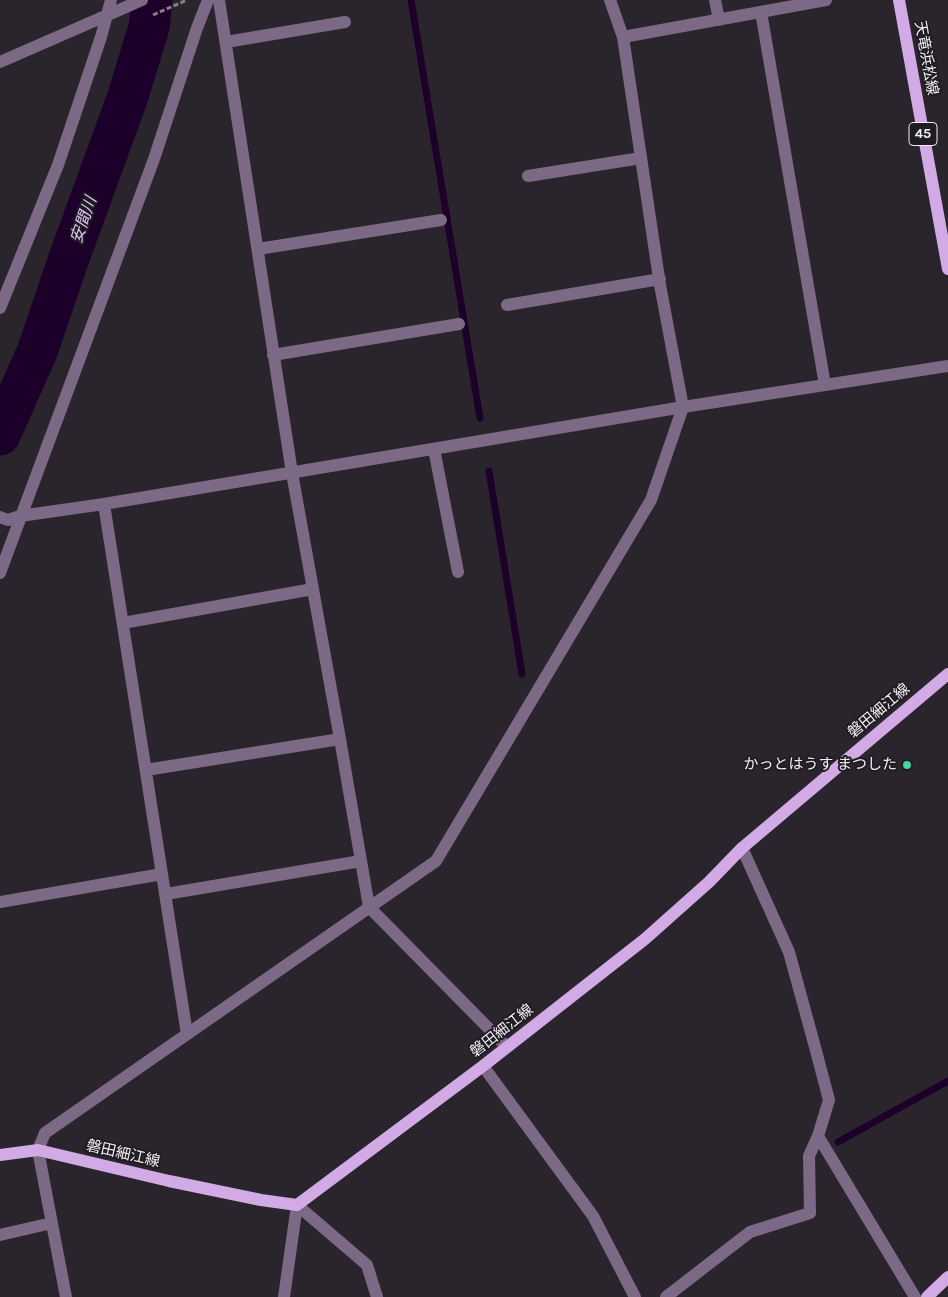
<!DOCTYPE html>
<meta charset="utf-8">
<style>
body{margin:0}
canvas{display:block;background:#2a252d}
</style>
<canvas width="948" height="1297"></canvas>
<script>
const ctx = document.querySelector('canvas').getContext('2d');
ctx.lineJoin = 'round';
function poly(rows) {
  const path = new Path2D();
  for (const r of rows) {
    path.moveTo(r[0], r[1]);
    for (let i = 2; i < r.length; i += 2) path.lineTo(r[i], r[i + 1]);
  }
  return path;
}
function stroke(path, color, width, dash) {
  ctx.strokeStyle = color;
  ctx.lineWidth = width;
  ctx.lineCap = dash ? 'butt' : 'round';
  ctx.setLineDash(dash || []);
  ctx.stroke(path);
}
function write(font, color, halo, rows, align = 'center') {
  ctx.font = font + ' Karla,"Noto Sans JP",sans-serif';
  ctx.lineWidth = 4;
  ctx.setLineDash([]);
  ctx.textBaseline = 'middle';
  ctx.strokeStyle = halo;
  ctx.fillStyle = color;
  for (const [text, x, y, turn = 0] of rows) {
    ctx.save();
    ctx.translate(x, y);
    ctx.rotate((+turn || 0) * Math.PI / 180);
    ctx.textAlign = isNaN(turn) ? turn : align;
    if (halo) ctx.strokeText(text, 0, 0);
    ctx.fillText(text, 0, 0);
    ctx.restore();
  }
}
const stream = poly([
 [411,0,480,418],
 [489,471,522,674],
 [838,1142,948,1081]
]);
const river = poly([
 [0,435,37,352,69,258,127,99,149,27,152,0]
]);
const path = poly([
 [153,15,187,0]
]);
const minor = poly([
 [219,0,292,473,340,739,369,907,507,1047],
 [715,0,719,20],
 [761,12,825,385],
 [623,37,826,0],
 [226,42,345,22],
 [0,62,142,0],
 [528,176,641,158],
 [258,249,441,220],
 [507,305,660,279],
 [0,308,58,165,101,37,111,0],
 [273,355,459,324],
 [434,449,458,572],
 [0,517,8,520,20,516,104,504],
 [0,573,154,159,197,28,208,0],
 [123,623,313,589],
 [146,770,340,739],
 [742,848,789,952,815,1047,829,1100,818,1136,915,1297],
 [166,894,361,861],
 [0,902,162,874],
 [187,1034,104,504,683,407,948,366],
 [483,1066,593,1216,635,1297],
 [297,1205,367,1265,377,1297],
 [0,1235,52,1223],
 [66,1297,38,1150,45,1133,436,861,651,500,683,407,660,285,623,37,610,0],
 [284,1297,297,1205],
 [666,1297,750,1232,810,1213,809,1156,818,1136]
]);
const major = poly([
 [899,0,948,269],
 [0,1155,38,1150,169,1181,261,1200,297,1205,483,1066,645,939,709,882,742,848,948,674],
 [927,1297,948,1277]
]);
const markers = [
 [907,765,5,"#47d49e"]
];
const shields = [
 [923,134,28]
];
const shieldNames = [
 ["45",923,134]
];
const streetNames = [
 ["天竜浜松線",926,58,80],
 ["磐田細江線",879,711,-40],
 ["磐田細江線",502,1031,-38],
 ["磐田細江線",123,1154,13]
];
const poiNames = [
 ["かっとはうす まつした",897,765]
];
const waterNames = [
 ["安間川",84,220,-71]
];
stroke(stream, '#1d002a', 7);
stroke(river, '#1d002a', 41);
stroke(path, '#868188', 3, [5, 2.5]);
stroke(minor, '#7c6986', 12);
stroke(major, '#d1aae6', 12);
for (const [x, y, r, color] of markers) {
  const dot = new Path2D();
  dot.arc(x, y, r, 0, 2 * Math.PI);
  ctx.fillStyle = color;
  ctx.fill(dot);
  stroke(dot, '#201c23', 2);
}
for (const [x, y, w] of shields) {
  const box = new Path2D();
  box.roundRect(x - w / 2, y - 11.5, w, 23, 4);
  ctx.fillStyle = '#201c23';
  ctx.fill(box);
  stroke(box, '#f2eff3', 1);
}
write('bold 14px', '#f2eff3', null, shieldNames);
write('15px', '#f2eff3', '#201c23', streetNames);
write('15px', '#f2eff3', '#201c23', poiNames, 'right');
write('italic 16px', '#e5c2f9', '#201c23', waterNames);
</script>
